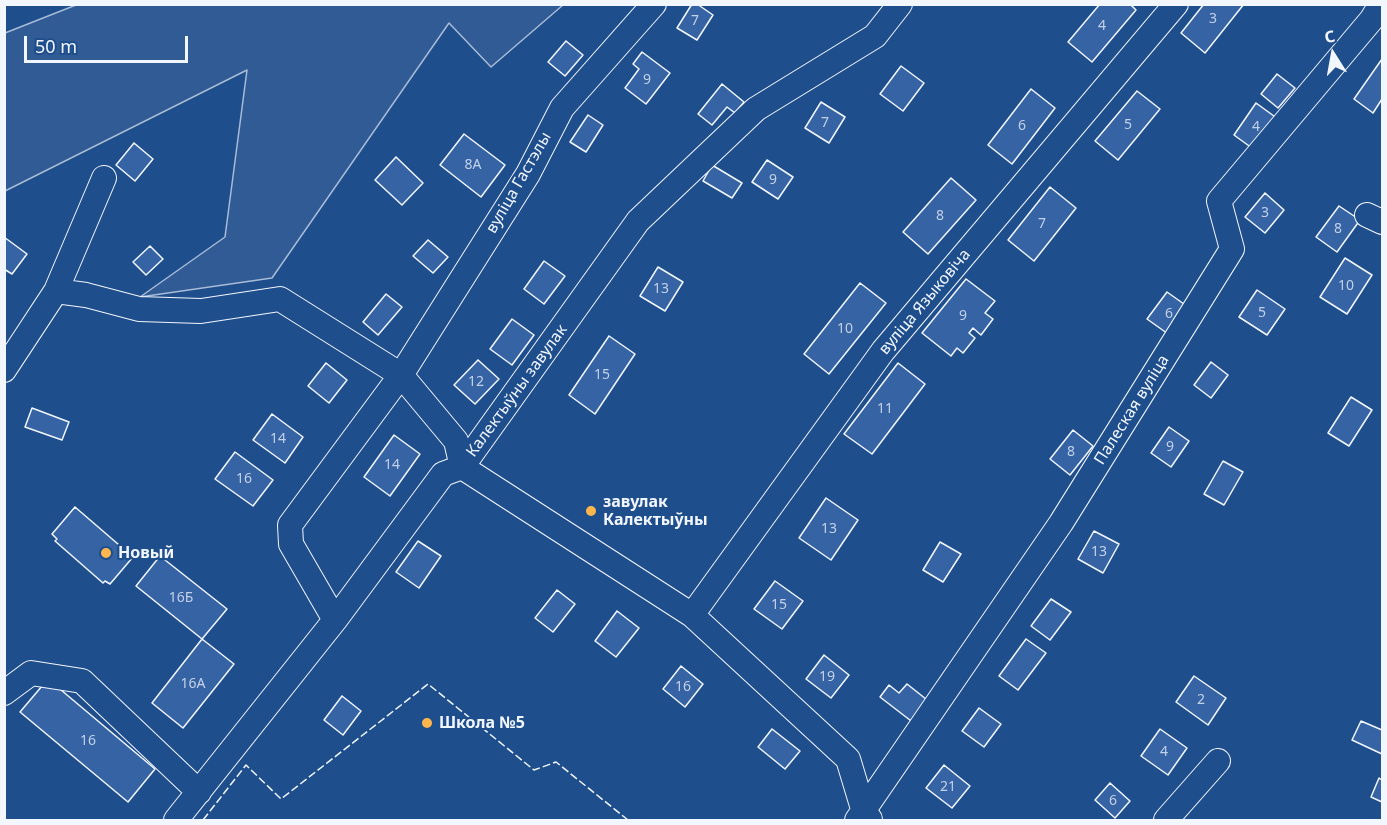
<!DOCTYPE html>
<meta charset="utf-8">
<style>
body{margin:0}
#map{position:relative;width:1387px;height:825px;overflow:hidden;background:#1f4e8c;font-family:"Noto Sans",sans-serif}
canvas{display:block}
.frame{position:absolute;inset:0;border:6px solid #f2f6ff;pointer-events:none}
.north{position:absolute;left:1303px;top:24px;width:60px;height:60px;-webkit-text-stroke:4px #1f4e8c;paint-order:stroke;rotate:349deg;font-size:16px;font-weight:700;line-height:24px;text-align:center;color:#f2f6ff}
.north::after{content:'';display:block;margin:auto;width:21px;height:27px;background:#f2f6ff;clip-path:polygon(50% 0,100% 100%,50% 72%,0 100%)}
.scale{position:absolute;left:24px;top:36px;width:164px;height:27px;box-sizing:border-box;border:3px solid #f2f6ff;border-top:0;padding-left:8px;font-size:18px;line-height:21px;white-space:nowrap;color:#f2f6ff;-webkit-text-stroke:4px #1f4e8c;paint-order:stroke}
</style>
<div id="map">
<canvas width="1387" height="825"></canvas>
<div class="frame"></div>
<div class="north">С</div>
<div class="scale">50 m</div>
</div>
<script>
const ctx = document.querySelector('canvas').getContext('2d');
ctx.lineJoin = 'round';
function paint(path, color) {
  ctx.fillStyle = color;
  ctx.fill(path, 'evenodd');
}
function poly(rows) {
  const path = new Path2D();
  for (const r of rows) {
    path.moveTo(r[0], r[1]);
    for (let i = 2; i < r.length; i += 2) path.lineTo(r[i], r[i + 1]);
  }
  return path;
}
function stroke(path, color, width, dash) {
  ctx.strokeStyle = color;
  ctx.lineWidth = width;
  ctx.lineCap = dash ? 'butt' : 'round';
  ctx.setLineDash(dash || []);
  ctx.stroke(path);
}
function write(font, color, halo, rows, align = 'center') {
  ctx.font = font + ' "Noto Sans",sans-serif';
  ctx.lineWidth = 4.5;
  ctx.setLineDash([]);
  ctx.textBaseline = 'middle';
  ctx.strokeStyle = halo;
  ctx.fillStyle = color;
  for (const [text, x, y, turn = 0] of rows) {
    ctx.save();
    ctx.translate(x, y);
    ctx.rotate((+turn || 0) * Math.PI / 180);
    ctx.textAlign = isNaN(turn) ? turn : align;
    if (halo) ctx.strokeText(text, 0, 0);
    ctx.fillText(text, 0, 0);
    ctx.restore();
  }
}
const green = poly([
 [76,5,563,5,491,67,449,23,272,278,140,297,225,237,247,70,5,191,5,33,76,5]
]);
const building = poly([
 [692,4,697,4,713,15,697,40,677,28,692,4],
 [1100,4,1130,4,1136,10,1092,62,1068,42,1100,4],
 [1204,4,1244,4,1205,53,1181,33,1204,4],
 [566,41,583,55,565,76,548,62,566,41],
 [642,52,670,73,646,104,625,88,639,69,633,64,642,52],
 [1382,59,1382,99,1373,113,1354,99,1382,59],
 [901,66,924,83,903,111,880,94,901,66],
 [1277,74,1295,88,1278,108,1261,94,1277,74],
 [722,84,744,102,735,113,727,107,712,125,698,114,722,84],
 [1031,89,1055,108,1012,164,988,145,1031,89],
 [1137,91,1160,109,1118,160,1095,141,1137,91],
 [821,102,845,117,829,143,805,128,821,102],
 [1256,103,1278,119,1256,151,1234,135,1256,103],
 [588,115,603,125,586,152,570,142,588,115],
 [464,134,505,165,481,197,440,165,464,134],
 [134,143,153,159,135,181,116,165,134,143],
 [396,157,423,183,402,205,375,180,396,157],
 [767,160,793,177,778,199,752,182,767,160],
 [712,165,742,183,732,198,703,181,712,165],
 [951,178,976,200,928,254,903,232,951,178],
 [1050,187,1076,208,1034,261,1008,240,1050,187],
 [1265,193,1284,210,1265,233,1245,217,1265,193],
 [1339,206,1360,220,1337,252,1316,237,1339,206],
 [4,237,27,254,12,274,4,269,4,237],
 [428,240,448,257,433,273,413,256,428,240],
 [150,246,163,259,146,275,133,262,150,246],
 [1345,258,1372,275,1347,314,1320,297,1345,258],
 [544,261,565,276,544,304,524,289,544,261],
 [658,267,683,282,665,311,640,296,658,267],
 [966,279,995,301,985,313,993,319,981,335,973,328,969,333,975,338,963,353,957,348,951,356,922,333,966,279],
 [860,283,886,303,829,374,804,354,860,283],
 [1257,290,1285,309,1267,335,1239,317,1257,290],
 [1167,292,1191,309,1171,336,1147,319,1167,292],
 [386,294,402,307,378,335,363,322,386,294],
 [512,319,534,335,512,365,490,349,512,319],
 [609,336,635,354,595,414,569,395,609,336],
 [478,360,499,379,475,404,454,385,478,360],
 [1211,362,1228,375,1211,398,1194,385,1211,362],
 [326,363,347,380,329,403,308,386,326,363],
 [898,363,925,384,872,454,844,434,898,363],
 [1351,397,1372,410,1349,446,1328,433,1351,397],
 [32,408,69,422,62,440,25,427,32,408],
 [272,414,303,437,285,463,253,440,272,414],
 [1169,427,1189,441,1171,467,1151,453,1169,427],
 [1073,430,1093,446,1070,475,1050,459,1073,430],
 [394,435,420,454,390,496,364,477,394,435],
 [235,452,273,480,253,506,215,479,235,452],
 [1223,461,1243,472,1224,505,1204,494,1223,461],
 [826,498,858,520,831,560,799,538,826,498],
 [75,507,133,557,110,584,105,581,103,583,55,541,57,539,52,534,75,507],
 [1094,531,1119,544,1103,573,1078,559,1094,531],
 [418,541,441,556,419,588,396,572,418,541],
 [940,542,961,554,943,582,923,570,940,542],
 [160,556,227,609,202,639,136,586,160,556],
 [775,581,803,601,782,629,754,609,775,581],
 [557,590,575,604,553,632,535,618,557,590],
 [1051,599,1071,612,1050,640,1031,626,1051,599],
 [617,611,639,628,616,657,595,641,617,611],
 [202,639,234,664,183,728,152,703,202,639],
 [1026,639,1046,653,1018,690,999,676,1026,639],
 [824,655,849,675,831,698,806,679,824,655],
 [681,666,703,684,685,707,663,689,681,666],
 [1194,676,1226,698,1208,725,1176,702,1194,676],
 [48,679,155,769,128,802,20,712,48,679],
 [907,684,931,703,915,724,880,697,889,685,899,693,907,684],
 [342,696,361,711,343,735,324,720,342,696],
 [979,708,1001,724,984,747,962,731,979,708],
 [1361,721,1382,730,1382,754,1352,740,1361,721],
 [772,729,800,751,785,769,758,747,772,729],
 [1160,729,1187,748,1168,775,1141,756,1160,729],
 [944,765,970,786,952,808,926,788,944,765],
 [1379,778,1382,780,1382,802,1371,797,1379,778],
 [1110,783,1130,801,1115,818,1095,800,1110,783]
]);
const minor = poly([
 [1367,215,1382,222],
 [56,291,86,295,139,309,201,311,280,299,401,375,456,441,462,467],
 [4,370,56,291,104,178],
 [462,467,692,615,848,759,864,812,870,819],
 [692,615,883,351,1176,4],
 [335,620,291,544,290,525,401,375,528,174,562,108,654,4],
 [4,693,31,673,82,681,199,792],
 [176,820,335,620,443,474,462,467,638,221,756,109,875,36,900,4],
 [857,820,1061,523,1232,249,1219,201,1372,19,1381,4],
 [1166,820,1218,761]
]);
const fence = poly([
 [203,820,246,765,281,799,428,684,534,770,556,762,628,820]
]);
const markers = [
 [591,511,6,"#ffb74d"],
 [106,553,6,"#ffb74d"],
 [427,723,6,"#ffb74d"]
];
const numberNames = [
 ["3",1213,19],
 ["7",695,21],
 ["4",1102,26],
 ["9",647,80],
 ["7",825,123],
 ["5",1128,125],
 ["6",1022,126],
 ["4",1256,127],
 ["8А",473,165],
 ["9",773,180],
 ["3",1265,213],
 ["8",940,216],
 ["7",1042,224],
 ["8",1338,229],
 ["10",1346,286],
 ["13",661,289],
 ["5",1262,313],
 ["6",1169,314],
 ["9",963,316],
 ["10",845,329],
 ["15",602,375],
 ["12",476,382],
 ["11",885,409],
 ["14",278,439],
 ["9",1170,447],
 ["8",1071,452],
 ["14",392,465],
 ["16",244,479],
 ["13",829,529],
 ["13",1099,552],
 ["16Б",181,598],
 ["15",779,605],
 ["19",827,677],
 ["16А",193,684],
 ["16",683,687],
 ["2",1201,700],
 ["16",88,741],
 ["4",1164,752],
 ["21",948,787],
 ["6",1113,801]
];
const streetNames = [
 ["вуліца Гастэлы",519,183,-60],
 ["вуліца Языковіча",925,302,-50],
 ["Калектыўны завулак",517,391,-54],
 ["Палеская вуліца",1132,410,-58]
];
const poiNames = [
 ["завулак",603,502],
 ["Калектыўны",603,520],
 ["Новый",118,553],
 ["Школа №5",439,723]
];
paint(green, '#305b95');
stroke(green, '#a8bbd7', 1.5);
paint(building, '#3563a3');
stroke(building, '#f2f6ff', 1.5);
stroke(minor, '#f2f6ff', 26);
stroke(minor, '#1f4e8c', 24);
stroke(fence, '#f2f6ff', 1.5, [8, 3]);
for (const [x, y, r, color] of markers) {
  const dot = new Path2D();
  dot.arc(x, y, r, 0, 2 * Math.PI);
  ctx.fillStyle = color;
  ctx.fill(dot);
  stroke(dot, '#1f4e8c', 2);
}
write('14px', '#c3d1e8', null, numberNames);
write('16px', '#f2f6ff', '#1f4e8c', streetNames);
write('bold 16px', '#f2f6ff', '#1f4e8c', poiNames, 'left');
</script>
